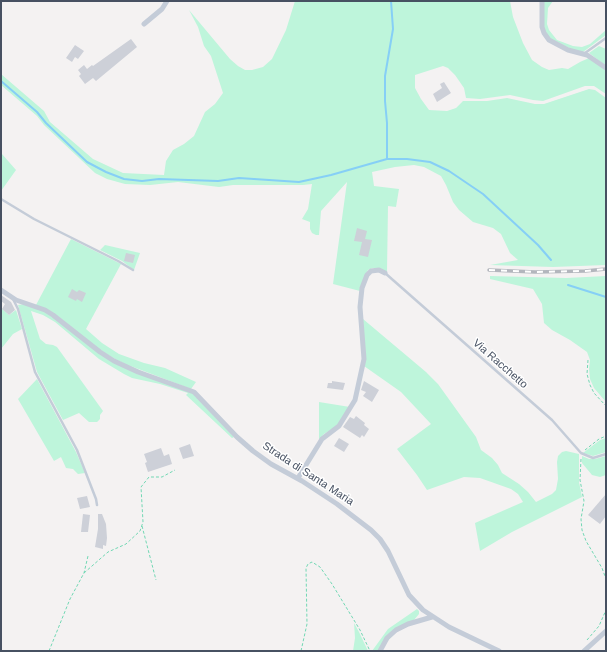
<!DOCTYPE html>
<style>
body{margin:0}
#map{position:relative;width:607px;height:652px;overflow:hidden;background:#f4f2f2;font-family:Helvetica,sans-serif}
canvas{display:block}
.frame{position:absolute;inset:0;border:2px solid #475162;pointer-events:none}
</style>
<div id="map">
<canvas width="607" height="652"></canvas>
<div class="frame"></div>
</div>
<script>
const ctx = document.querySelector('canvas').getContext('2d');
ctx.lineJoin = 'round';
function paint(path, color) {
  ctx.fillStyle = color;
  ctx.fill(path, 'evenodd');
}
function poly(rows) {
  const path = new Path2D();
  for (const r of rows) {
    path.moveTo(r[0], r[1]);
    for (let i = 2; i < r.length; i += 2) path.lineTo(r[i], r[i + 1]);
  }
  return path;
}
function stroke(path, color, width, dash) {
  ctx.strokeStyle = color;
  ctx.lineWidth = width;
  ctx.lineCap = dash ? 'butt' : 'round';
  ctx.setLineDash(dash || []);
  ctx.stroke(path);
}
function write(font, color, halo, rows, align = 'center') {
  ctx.font = font + ' Helvetica,sans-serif';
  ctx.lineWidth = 3;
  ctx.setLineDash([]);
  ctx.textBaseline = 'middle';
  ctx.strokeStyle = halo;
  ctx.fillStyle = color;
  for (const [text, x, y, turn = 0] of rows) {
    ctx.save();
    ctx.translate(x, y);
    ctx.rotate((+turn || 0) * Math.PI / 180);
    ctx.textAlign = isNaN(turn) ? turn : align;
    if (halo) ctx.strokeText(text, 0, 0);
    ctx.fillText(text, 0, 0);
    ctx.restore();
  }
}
const green = poly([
 [295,1,510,1,513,17,523,43,532,60,542,67,549,70,562,68,568,69,580,62,589,58,604,69,606,72,606,94,594,86,585,86,543,101,533,100,510,95,480,99,466,98,464,88,455,75,448,68,443,66,415,75,415,88,421,99,429,110,447,111,456,108,463,101,487,101,507,98,535,104,544,104,589,89,595,90,606,98,606,265,553,267,490,265,518,260,510,253,501,234,493,228,473,222,459,210,453,202,446,185,441,176,424,167,414,165,395,167,372,172,374,186,399,189,396,207,388,206,387,272,378,268,373,268,368,270,365,275,360,291,333,284,347,182,321,211,319,235,316,235,312,233,310,229,310,222,302,219,308,209,312,184,303,185,233,185,219,187,178,182,150,185,125,184,107,179,95,173,44,125,37,116,1,85,1,74,44,111,50,122,93,159,123,173,164,175,166,161,173,150,184,144,194,136,205,112,215,104,223,93,211,56,204,46,198,27,189,10,230,59,238,66,245,70,252,70,263,67,272,59,286,30],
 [544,1,553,1,548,8,547,24,549,30,557,40,573,46,582,47,590,44,606,30,606,35,583,52,571,49,547,37,543,24],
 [599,46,606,49,606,66,589,53],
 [2,154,16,170,1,191,1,155],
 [71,239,121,264,86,329,102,343,119,354,144,363,165,368,196,382,191,389,120,362,100,350,59,317,36,305],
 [105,245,140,253,134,270,122,261,100,250],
 [490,276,566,278,606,276,606,402,594,388,590,379,589,369,590,360,587,352,570,340,552,330,544,323,542,304,533,289,490,279],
 [24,304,49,313,98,352,192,393,234,437,232,438,186,395,188,393,160,384,132,378,124,374,99,359,55,322,43,315,31,311,40,339,46,344,53,345,57,347,103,411,100,415,100,419,97,422,89,422,79,413,63,420,37,372,18,305],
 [1,308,9,315,16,310,22,329,13,334,1,349],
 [363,319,426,372,438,384,476,437,481,450,492,458,498,465,502,473,519,484,528,492,536,502,552,494,556,490,558,479,557,462,558,456,562,452,566,451,579,454,579,482,582,497,512,532,480,551,475,523,523,502,518,494,511,489,480,478,464,477,427,490,417,475,397,449,431,424,401,392,364,366],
 [37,379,76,452,85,473,78,474,73,469,66,468,61,457,54,461,18,399],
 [319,402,350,407,337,426,324,434,319,440],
 [606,438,606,452,593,456,583,453,600,440],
 [582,456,589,459,595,459,606,456,606,475,600,477,592,475,582,463],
 [417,609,419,611,419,614,414,620,403,625,378,651,372,651,388,629],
 [354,623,359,632,368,651,353,651,355,638]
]);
const stream = poly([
 [1,81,37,112,46,123,87,162,106,172,124,179,142,181,159,179,218,181,239,178,299,182,331,175,387,159,407,159,430,162,449,171,483,194,538,245,551,260],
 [387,159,387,123,385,101,385,76,393,29,391,1],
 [568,285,606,297]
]);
const building = poly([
 [131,39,137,47,96,81,93,78,85,84,79,76,81,74,78,70,84,65,87,69,92,65,93,66],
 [75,45,84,51,78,59,75,57,72,62,66,58],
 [444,82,451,93,437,102,433,94,442,88,440,84],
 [357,228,367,231,365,239,372,240,368,257,359,255,362,242,354,241],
 [126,253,135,255,133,263,124,261],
 [72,289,77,292,79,290,86,293,82,302,77,299,76,301,68,297],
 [1,295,11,302,15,310,9,315,2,309,5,304,1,301],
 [332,381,345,383,343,390,327,388,328,383,332,383],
 [364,381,379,390,372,402,363,396,366,392,361,390],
 [356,416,365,423,364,425,369,429,364,437,362,435,360,438,343,427,350,417,354,419],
 [339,438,349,444,344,452,334,446],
 [190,444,194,456,183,459,179,448],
 [161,448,164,456,169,454,172,464,148,472,145,463,147,462,144,454],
 [606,494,606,516,600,524,588,515],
 [87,496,90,507,80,509,77,498],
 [83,514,90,515,88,532,81,532],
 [98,514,102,514,106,524,107,538,106,546,103,545,103,549,95,547,98,529]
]);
const path = poly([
 [588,360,587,374,590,385,594,393,606,406],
 [585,450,599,439,606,436],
 [581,459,580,480,584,501,581,519,582,530,586,541,602,568,606,579],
 [142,526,156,580],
 [84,573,108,552,126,544,140,531,143,522,141,487,149,477,162,477,175,470],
 [587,640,599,626,606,610],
 [49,651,70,599,84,573,88,556],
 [301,651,307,624,306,568,308,564,312,562,320,567,332,584,360,630,370,651]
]);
const lane = poly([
 [585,53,606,38],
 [1,199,34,219,118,261,133,270],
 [385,273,552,420,581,453,593,458,606,454],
 [13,299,18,309,35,372,77,450,96,499,97,505]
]);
const street = poly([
 [542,1,542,27,544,33,549,40,568,50,587,55,606,68],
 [144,24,162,9,167,1],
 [1,290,16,300,45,310,53,315,100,352,114,361,138,372,194,392,237,437,253,451,271,464,302,481,337,504,371,530,380,539,388,551,409,595,423,610,449,627,499,651],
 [298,478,322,439,339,426,355,400,364,359,360,307,362,288,367,275,371,271,379,270,385,273],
 [380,651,387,638,396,630,408,624,432,617],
 [584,651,606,631]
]);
const rail = poly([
 [489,270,535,272,585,271,606,269]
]);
const streetNames = [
 ["Via Racchetto",500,364,41],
 ["Strada di Santa Maria",308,474,33]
];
paint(green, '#bef5db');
stroke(stream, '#86cff6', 2);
paint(building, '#cdd0d8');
stroke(path, '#71d7b3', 1, [3, 2]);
stroke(lane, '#c4ccd8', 2.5);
stroke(street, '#c4ccd8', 5);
stroke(rail, '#b3b6bd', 3.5);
stroke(rail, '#fff', 2, [6]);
write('11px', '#475162', '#fff', streetNames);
</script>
